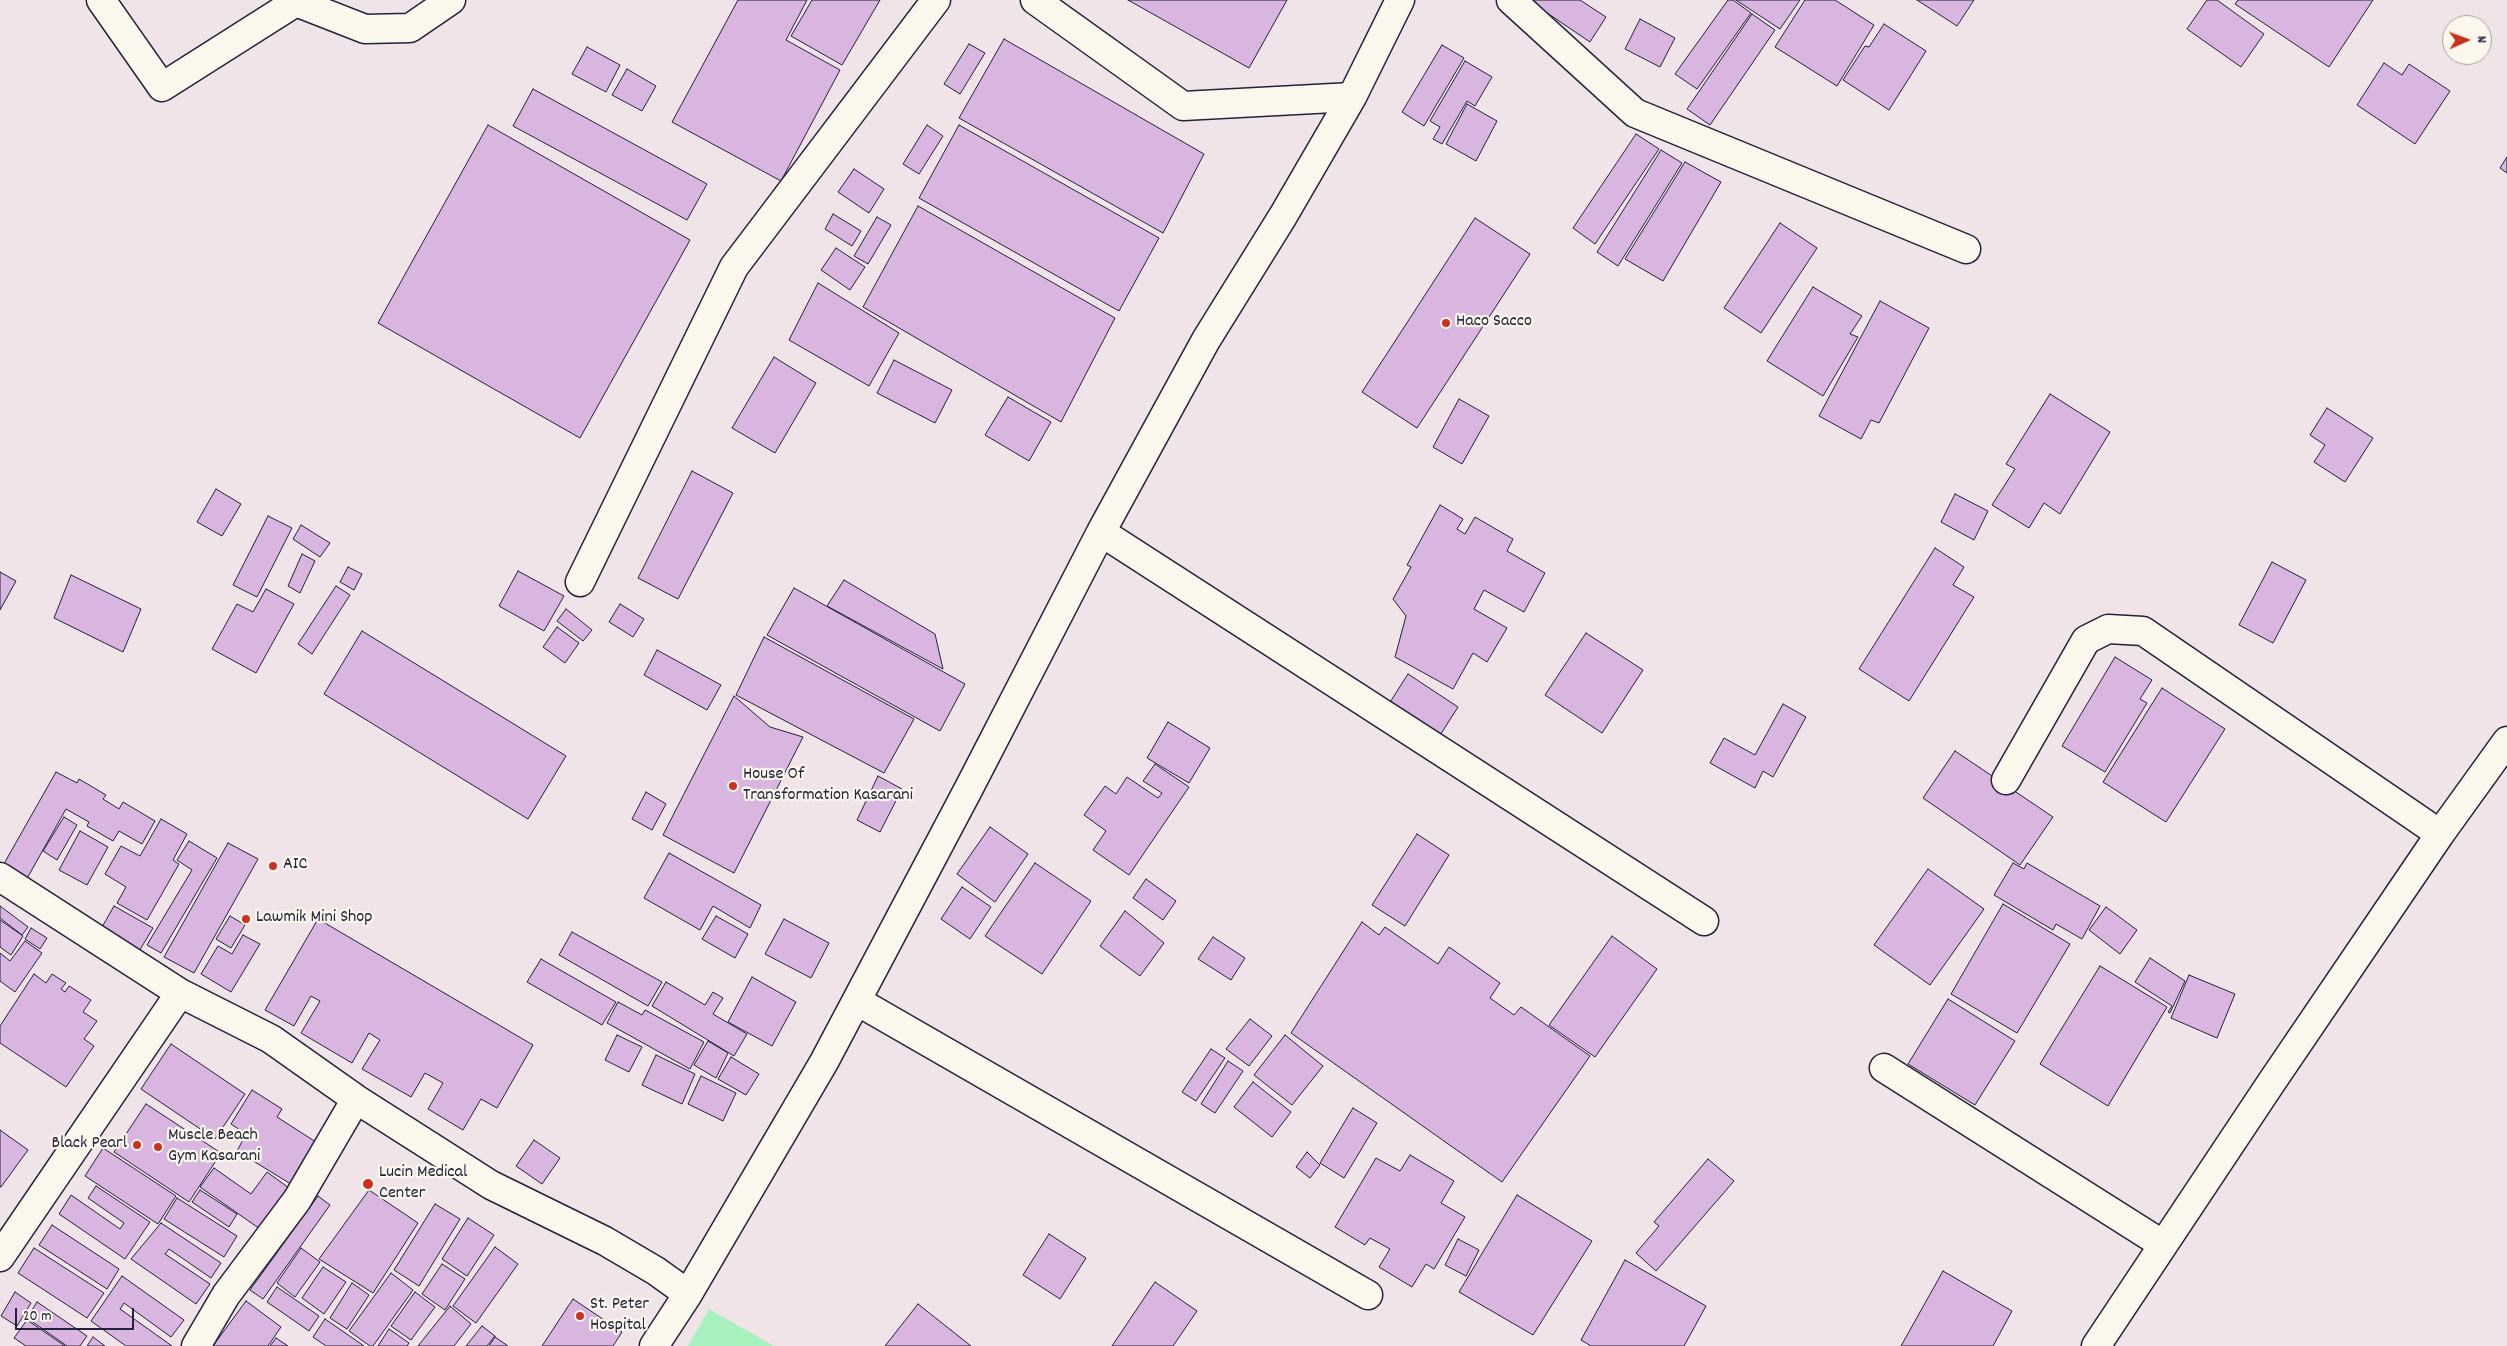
<!DOCTYPE html>
<style>
body{margin:0}
#map{position:relative;width:2507px;height:1346px;overflow:hidden;background:#f1e4e8;font-family:Dekko,sans-serif}
canvas{display:block}
.north{position:absolute;left:2442px;top:15px;width:50px;height:50px;box-sizing:border-box;background:#fbf7ec;border:1px solid #a4a2a5;border-radius:50%;rotate:88deg;font-size:14px;font-weight:700;line-height:20px;text-align:center;color:#22223b}
.north::after{content:'';display:block;margin:auto;width:18px;height:22px;background:#c8321e;clip-path:polygon(50% 0,100% 100%,50% 72%,0 100%)}
.scale{position:absolute;left:15px;top:1308px;width:119px;height:22px;box-sizing:border-box;border:2px solid #22223b;border-top:0;padding-left:6px;font-size:15px;line-height:18px;white-space:nowrap;color:#22223b;-webkit-text-stroke:4px #fbf7ec;paint-order:stroke}
</style>
<div id="map">
<canvas width="2507" height="1346"></canvas>
<div class="north">N</div>
<div class="scale">20 m</div>
</div>
<script>
const ctx = document.querySelector('canvas').getContext('2d');
ctx.lineJoin = 'round';
function paint(path, color) {
  ctx.fillStyle = color;
  ctx.fill(path, 'evenodd');
}
function poly(rows) {
  const path = new Path2D();
  for (const r of rows) {
    path.moveTo(r[0], r[1]);
    for (let i = 2; i < r.length; i += 2) path.lineTo(r[i], r[i + 1]);
  }
  return path;
}
function stroke(path, color, width, dash) {
  ctx.strokeStyle = color;
  ctx.lineWidth = width;
  ctx.lineCap = dash ? 'butt' : 'round';
  ctx.setLineDash(dash || []);
  ctx.stroke(path);
}
function write(font, color, halo, rows, align = 'center') {
  ctx.font = font + ' Dekko,sans-serif';
  ctx.lineWidth = 4.5;
  ctx.setLineDash([]);
  ctx.textBaseline = 'middle';
  ctx.strokeStyle = halo;
  ctx.fillStyle = color;
  for (const [text, x, y, turn = 0] of rows) {
    ctx.save();
    ctx.translate(x, y);
    ctx.rotate((+turn || 0) * Math.PI / 180);
    ctx.textAlign = isNaN(turn) ? turn : align;
    if (halo) ctx.strokeText(text, 0, 0);
    ctx.fillText(text, 0, 0);
    ctx.restore();
  }
}
const green = poly([
 [709,1309,774,1346,688,1346]
]);
const building = poly([
 [738,0,807,0,786,40,840,70,781,181,672,122,738,0],
 [812,0,880,0,842,65,791,36,812,0],
 [1128,0,1287,0,1249,68,1128,0],
 [1528,0,1580,0,1606,17,1590,42,1528,0],
 [1728,0,1733,0,1751,13,1697,89,1675,74,1728,0],
 [1736,0,1800,0,1780,29,1736,0],
 [1805,0,1835,0,1874,25,1837,86,1775,47,1805,0],
 [1917,0,1974,0,1957,26,1917,0],
 [2207,0,2217,0,2264,34,2241,67,2187,29,2207,0],
 [2238,0,2373,0,2329,67,2235,4,2238,0],
 [1752,14,1775,30,1710,125,1687,109,1752,14],
 [1640,19,1675,38,1660,67,1625,49,1640,19],
 [1884,24,1926,51,1889,110,1843,80,1865,46,1869,47,1884,24],
 [1004,39,1204,154,1163,233,959,118,1004,39],
 [969,44,985,53,960,94,944,84,969,44],
 [1442,45,1464,58,1424,126,1402,112,1442,45],
 [587,47,620,65,606,92,572,74,587,47],
 [1465,61,1492,77,1475,106,1467,101,1442,144,1433,139,1440,127,1430,121,1465,61],
 [2384,63,2402,75,2409,64,2450,91,2415,144,2357,105,2384,63],
 [627,69,656,86,642,111,612,95,627,69],
 [533,89,707,184,687,220,513,126,533,89],
 [1467,104,1497,121,1476,161,1446,144,1467,104],
 [488,125,690,240,580,438,378,323,488,125],
 [927,125,943,136,919,174,903,164,927,125],
 [959,125,1159,238,1119,311,919,198,959,125],
 [1636,134,1659,149,1595,244,1573,228,1636,134],
 [1661,150,1682,163,1618,266,1597,252,1661,150],
 [2507,157,2507,173,2500,168,2507,157],
 [1685,162,1721,182,1663,281,1625,259,1685,162],
 [854,169,884,189,869,213,838,192,854,169],
 [918,206,1115,318,1061,422,863,307,918,206],
 [833,214,861,231,852,246,825,229,833,214],
 [877,217,891,225,868,264,854,256,877,217],
 [1475,218,1530,254,1417,428,1362,392,1475,218],
 [1780,223,1817,248,1761,333,1724,308,1780,223],
 [836,248,865,267,850,290,821,270,836,248],
 [818,283,899,333,869,386,789,340,818,283],
 [1813,287,1862,316,1850,334,1858,337,1823,396,1767,361,1813,287],
 [1880,301,1929,328,1879,423,1871,420,1861,439,1819,416,1880,301],
 [774,357,816,383,775,453,732,428,774,357],
 [894,360,952,390,935,423,877,393,894,360],
 [2050,394,2110,432,2060,514,2044,503,2029,528,1992,505,2015,469,2006,464,2050,394],
 [1008,397,1051,422,1029,461,985,435,1008,397],
 [1459,399,1489,416,1462,464,1433,447,1459,399],
 [2327,408,2373,438,2345,482,2314,462,2325,445,2310,435,2327,408],
 [692,471,733,493,678,599,638,578,692,471],
 [216,489,241,504,222,536,197,522,216,489],
 [1955,494,1988,511,1974,540,1941,522,1955,494],
 [1440,505,1463,519,1457,529,1465,534,1475,517,1513,539,1507,551,1545,573,1524,612,1484,590,1474,609,1507,628,1487,662,1473,653,1453,689,1395,657,1406,616,1393,599,1411,567,1407,565,1440,505],
 [268,516,292,528,257,597,233,585,268,516],
 [301,525,330,543,320,557,293,539,301,525],
 [1935,548,1964,567,1953,585,1974,597,1909,701,1859,669,1935,548],
 [302,554,315,561,300,593,288,586,302,554],
 [2272,562,2306,580,2273,643,2239,625,2272,562],
 [348,567,362,574,354,590,340,582,348,567],
 [518,571,564,596,544,631,499,606,518,571],
 [0,572,16,581,0,610,0,572],
 [71,575,141,609,123,652,54,618,71,575],
 [844,580,935,634,943,669,827,606,844,580],
 [336,586,350,595,312,654,298,644,336,586],
 [794,588,965,684,940,731,767,635,794,588],
 [266,589,294,604,256,673,212,649,237,604,253,612,266,589],
 [620,604,644,619,633,637,609,622,620,604],
 [566,609,592,630,583,641,557,621,566,609],
 [557,627,579,643,565,663,543,647,557,627],
 [362,631,566,756,528,819,324,694,362,631],
 [1586,633,1643,670,1602,733,1545,695,1586,633],
 [764,637,914,719,884,773,736,695,764,637],
 [657,650,721,685,707,710,644,675,657,650],
 [2115,657,2152,680,2140,699,2147,703,2105,772,2062,746,2115,657],
 [1408,674,1458,707,1437,740,1387,707,1408,674],
 [2162,688,2225,729,2166,822,2103,782,2162,688],
 [734,696,770,727,803,737,734,873,663,835,734,696],
 [1783,704,1806,717,1773,777,1763,771,1755,788,1710,763,1724,738,1755,755,1783,704],
 [1168,722,1210,748,1189,783,1147,758,1168,722],
 [1955,751,2053,817,2020,865,1923,798,1955,751],
 [1155,764,1189,787,1129,875,1093,850,1106,831,1084,815,1105,786,1116,794,1127,777,1158,798,1162,793,1143,781,1155,764],
 [56,772,77,783,79,779,106,795,103,799,119,809,123,802,155,821,142,844,119,831,113,841,87,826,89,822,66,809,25,882,1,869,56,772],
 [878,776,902,789,880,832,857,820,878,776],
 [646,792,666,804,652,830,632,819,646,792],
 [64,817,77,825,57,860,43,851,64,817],
 [161,819,187,834,173,860,179,864,147,920,117,903,126,887,105,874,121,846,140,856,161,819],
 [990,827,1028,854,995,902,957,874,990,827],
 [80,831,108,847,87,885,59,870,80,831],
 [1417,834,1449,855,1405,926,1372,905,1417,834],
 [189,841,217,858,161,953,147,945,192,870,177,860,189,841],
 [228,843,258,859,194,973,164,957,228,843],
 [669,853,761,905,750,928,713,906,700,930,644,898,669,853],
 [1035,863,1091,901,1042,974,985,936,1035,863],
 [2013,863,2024,869,2027,863,2100,906,2082,939,2056,924,2053,930,1994,895,2013,863],
 [1928,869,1984,909,1930,985,1874,945,1928,869],
 [1146,879,1176,901,1163,920,1133,898,1146,879],
 [962,887,991,907,970,939,941,919,962,887],
 [2003,904,2070,944,2017,1033,1951,994,2003,904],
 [0,906,28,927,22,935,0,918,0,906],
 [114,906,153,928,135,958,97,936,114,906],
 [2106,907,2137,930,2120,954,2089,930,2106,907],
 [1125,911,1164,943,1140,976,1100,946,1125,911],
 [230,916,245,925,231,948,216,939,230,916],
 [716,916,748,934,735,958,702,939,716,916],
 [318,919,533,1045,497,1108,481,1099,463,1130,428,1109,443,1083,425,1073,411,1097,362,1069,380,1040,369,1033,352,1063,301,1033,320,1001,311,996,294,1026,265,1010,318,919],
 [784,919,829,943,811,978,765,954,784,919],
 [0,920,23,936,11,955,0,947,0,920],
 [1362,922,1379,935,1385,927,1438,964,1449,947,1500,983,1490,998,1514,1015,1521,1007,1590,1056,1502,1182,1291,1033,1362,922],
 [31,928,47,938,40,949,25,939,31,928],
 [572,932,662,982,648,1006,559,955,572,932],
 [243,935,260,944,231,992,201,974,218,946,232,954,243,935],
 [1612,936,1657,969,1595,1057,1549,1025,1612,936],
 [1213,937,1245,958,1231,980,1198,959,1213,937],
 [25,941,42,953,15,992,0,981,0,953,10,961,25,941],
 [2150,958,2185,981,2170,1013,2168,1012,2172,1006,2135,982,2150,958],
 [541,959,616,1002,602,1025,527,982,541,959],
 [2100,966,2167,1007,2108,1106,2040,1064,2100,966],
 [34,974,46,983,52,974,66,983,61,989,65,992,69,986,91,1000,83,1012,97,1021,84,1039,94,1046,66,1087,0,1043,0,1026,34,974],
 [2189,975,2235,994,2217,1038,2171,1018,2189,975],
 [752,977,796,1002,772,1046,728,1022,752,977],
 [666,982,705,1005,713,992,723,998,713,1014,747,1034,734,1056,652,1006,666,982],
 [1948,999,2015,1041,1975,1105,1908,1064,1948,999],
 [618,1002,642,1015,645,1010,704,1042,690,1069,607,1023,618,1002],
 [1250,1019,1272,1036,1249,1066,1226,1049,1250,1019],
 [617,1035,642,1047,629,1072,605,1060,617,1035],
 [1285,1035,1323,1066,1292,1105,1254,1075,1285,1035],
 [708,1041,728,1053,716,1078,694,1065,708,1041],
 [171,1044,245,1094,215,1139,141,1089,171,1044],
 [1211,1049,1225,1058,1196,1101,1182,1092,1211,1049],
 [656,1055,695,1074,682,1104,642,1085,656,1055],
 [731,1057,759,1074,746,1095,718,1079,731,1057],
 [1228,1061,1243,1071,1215,1113,1201,1104,1228,1061],
 [701,1076,736,1093,723,1121,688,1104,701,1076],
 [1253,1082,1291,1112,1272,1137,1234,1107,1253,1082],
 [252,1090,282,1109,277,1117,319,1144,294,1186,237,1151,246,1134,231,1124,252,1090],
 [146,1104,221,1153,189,1202,114,1152,146,1104],
 [1353,1108,1377,1123,1344,1178,1320,1163,1353,1108],
 [0,1130,28,1150,1,1187,0,1187,0,1130],
 [534,1140,560,1158,542,1184,516,1166,534,1140],
 [103,1148,176,1196,158,1224,85,1176,103,1148],
 [1307,1152,1320,1165,1310,1178,1296,1167,1307,1152],
 [1410,1155,1454,1181,1441,1203,1465,1217,1434,1269,1426,1264,1412,1287,1379,1267,1390,1249,1370,1238,1365,1245,1335,1227,1376,1158,1400,1171,1410,1155],
 [1708,1159,1734,1181,1656,1271,1636,1253,1659,1226,1654,1222,1708,1159],
 [214,1168,251,1194,267,1172,289,1188,260,1229,200,1187,214,1168],
 [96,1186,150,1222,125,1259,59,1214,71,1195,120,1229,124,1223,88,1198,96,1186],
 [200,1190,237,1214,229,1227,192,1202,200,1190],
 [369,1190,418,1223,373,1293,319,1259,369,1190],
 [1517,1195,1592,1241,1533,1335,1459,1292,1517,1195],
 [318,1196,330,1205,263,1299,250,1290,318,1196],
 [177,1198,237,1236,224,1257,164,1219,177,1198],
 [435,1204,460,1219,419,1286,394,1270,435,1204],
 [468,1218,494,1235,467,1276,442,1259,468,1218],
 [161,1223,221,1263,211,1278,169,1249,165,1254,210,1284,196,1304,131,1259,161,1223],
 [52,1225,119,1269,107,1289,39,1245,52,1225],
 [1049,1234,1086,1258,1060,1299,1023,1275,1049,1234],
 [1458,1239,1479,1250,1466,1276,1445,1265,1458,1239],
 [495,1247,518,1264,476,1323,453,1306,495,1247],
 [34,1248,104,1293,87,1318,18,1273,34,1248],
 [301,1248,320,1262,295,1297,277,1283,301,1248],
 [1625,1260,1706,1306,1684,1346,1591,1346,1581,1340,1625,1260],
 [442,1264,465,1279,445,1310,422,1294,442,1264],
 [323,1267,346,1282,324,1314,302,1298,323,1267],
 [1943,1271,2012,1311,1993,1346,1901,1346,1943,1271],
 [391,1273,413,1290,373,1346,370,1346,349,1331,391,1273],
 [122,1276,184,1320,171,1337,124,1303,120,1309,172,1346,126,1346,91,1321,122,1276],
 [1155,1282,1197,1311,1173,1346,1112,1346,1155,1282],
 [352,1283,369,1295,347,1329,330,1318,352,1283],
 [277,1287,319,1316,309,1331,267,1302,277,1287],
 [15,1292,31,1303,17,1326,1,1316,15,1292],
 [415,1292,435,1307,411,1340,391,1326,415,1292],
 [573,1299,622,1332,613,1346,542,1346,573,1299],
 [246,1301,281,1327,268,1346,213,1346,246,1301],
 [37,1302,87,1336,80,1346,67,1346,27,1318,37,1302],
 [918,1304,971,1346,885,1346,918,1304],
 [450,1306,471,1324,454,1346,418,1346,450,1306],
 [325,1319,364,1346,326,1346,313,1337,325,1319],
 [27,1320,65,1346,26,1346,14,1338,27,1320],
 [482,1326,495,1336,487,1346,466,1346,482,1326],
 [389,1329,409,1343,407,1346,378,1346,389,1329],
 [93,1337,105,1346,87,1346,93,1337],
 [495,1337,508,1346,489,1346,495,1337],
 [276,1338,288,1346,270,1346,276,1338]
]);
const minor = poly([
 [101,0,162,87,296,2,365,29,410,28,451,0],
 [1035,0,1183,106,1352,97],
 [1511,0,1635,113,1966,249],
 [1101,532,1704,921],
 [580,582,734,267,936,0],
 [2006,780,2086,640,2108,629,2143,631,2440,834],
 [0,877,180,993,271,1039,356,1099,491,1185,605,1241,656,1271,688,1294,824,1062,969,788,1101,532,1206,340,1283,216,1352,97,1400,0],
 [857,1001,1368,1295],
 [1884,1068,2162,1244],
 [0,1257,180,993],
 [196,1346,226,1295,297,1200,356,1099],
 [654,1346,688,1294],
 [2096,1346,2271,1083,2440,834,2507,741]
]);
const markers = [
 [1446,323,5,"#c8321e"],
 [733,786,5,"#c8321e"],
 [273,866,5,"#c8321e"],
 [246,919,5,"#c8321e"],
 [137,1145,5,"#c8321e"],
 [158,1147,5,"#c8321e"],
 [368,1184,6,"#c8321e"],
 [580,1316,5,"#c8321e"]
];
const poiNames = [
 ["Haco Sacco",1456,323],
 ["House Of",743,776],
 ["Transformation Kasarani",743,797],
 ["AIC",283,866],
 ["Lawmik Mini Shop",256,919],
 ["Muscle Beach",168,1137],
 ["Gym Kasarani",168,1158],
 ["Black Pearl",127,1145,"right"],
 ["Lucin Medical",379,1174],
 ["Center",379,1195],
 ["St. Peter",590,1306],
 ["Hospital",590,1327]
];
paint(green, '#a8f1bf');
paint(building, '#d9b6e0');
stroke(building, '#22223b', 1);
stroke(minor, '#22223b', 31);
stroke(minor, '#fbf7ec', 28);
for (const [x, y, r, color] of markers) {
  const dot = new Path2D();
  dot.arc(x, y, r, 0, 2 * Math.PI);
  ctx.fillStyle = color;
  ctx.fill(dot);
  stroke(dot, '#fbf7ec', 2);
}
write('18px', '#22223b', '#fbf7ec', poiNames, 'left');
</script>
